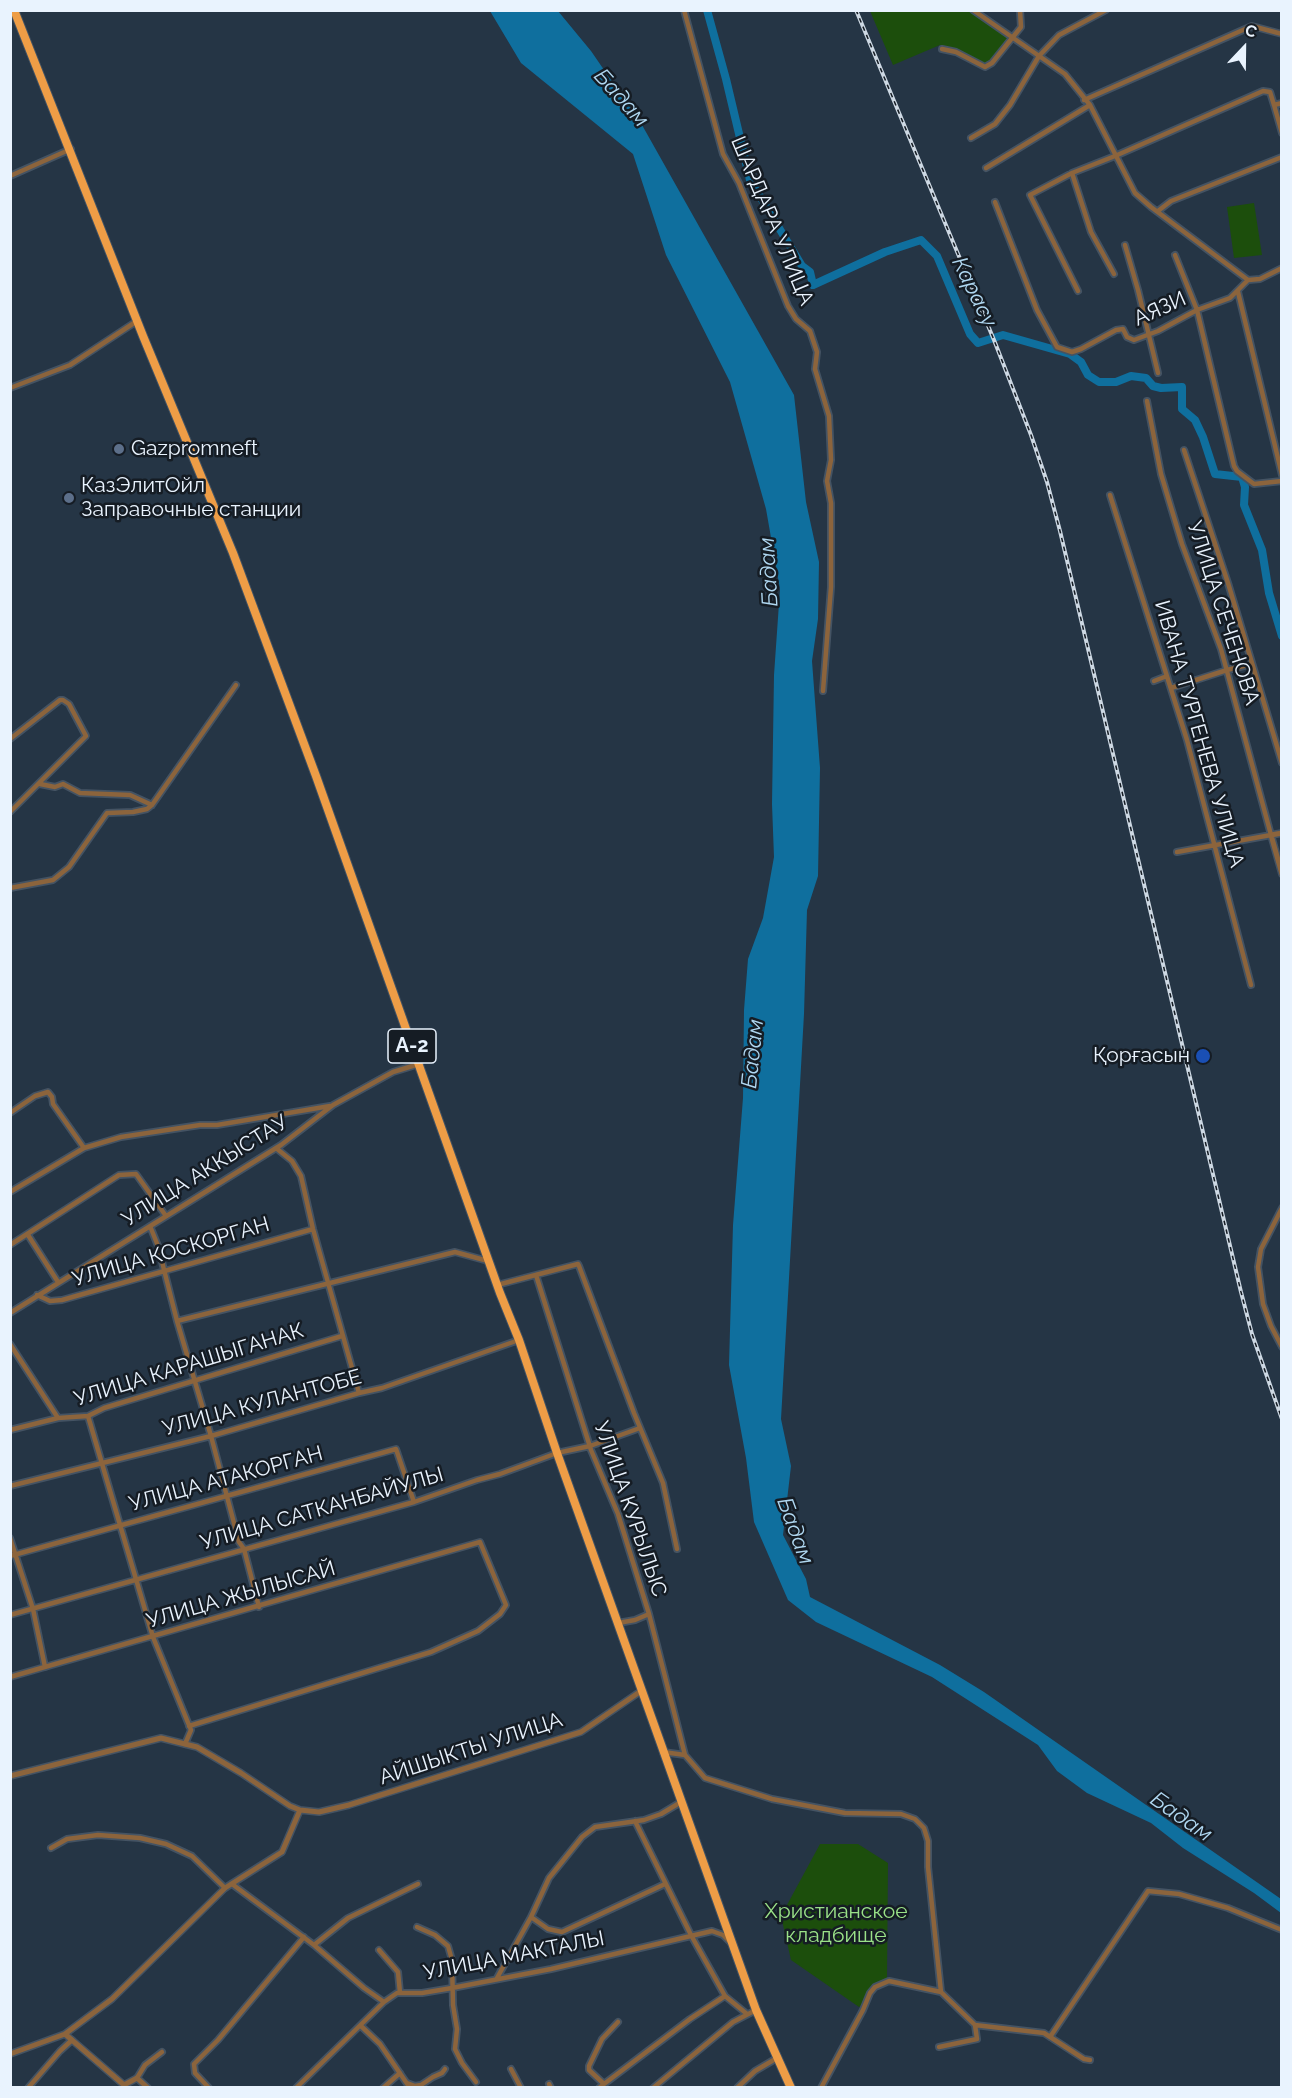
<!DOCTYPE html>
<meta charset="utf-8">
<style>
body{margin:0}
#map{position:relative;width:1292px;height:2098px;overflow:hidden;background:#253545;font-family:Raleway,sans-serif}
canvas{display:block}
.frame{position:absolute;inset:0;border:12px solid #e9f3fe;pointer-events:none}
.north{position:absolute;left:1214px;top:18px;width:60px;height:60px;-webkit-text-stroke:4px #151c24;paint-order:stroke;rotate:22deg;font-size:16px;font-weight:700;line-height:24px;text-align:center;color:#e9f3fe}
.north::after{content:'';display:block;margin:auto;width:21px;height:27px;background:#e9f3fe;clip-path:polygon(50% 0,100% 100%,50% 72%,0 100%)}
</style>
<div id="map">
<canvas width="1292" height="2098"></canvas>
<div class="frame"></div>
<div class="north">С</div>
</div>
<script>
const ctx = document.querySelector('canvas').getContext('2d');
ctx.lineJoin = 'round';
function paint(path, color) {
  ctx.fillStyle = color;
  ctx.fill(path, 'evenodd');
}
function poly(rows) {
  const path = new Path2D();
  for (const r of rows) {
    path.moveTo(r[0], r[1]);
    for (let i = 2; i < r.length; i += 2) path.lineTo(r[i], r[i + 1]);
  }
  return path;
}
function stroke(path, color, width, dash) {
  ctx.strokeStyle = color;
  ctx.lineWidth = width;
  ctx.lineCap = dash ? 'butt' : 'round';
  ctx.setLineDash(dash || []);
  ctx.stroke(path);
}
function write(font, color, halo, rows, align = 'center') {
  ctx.font = font + ' Raleway,sans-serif';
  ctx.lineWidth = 5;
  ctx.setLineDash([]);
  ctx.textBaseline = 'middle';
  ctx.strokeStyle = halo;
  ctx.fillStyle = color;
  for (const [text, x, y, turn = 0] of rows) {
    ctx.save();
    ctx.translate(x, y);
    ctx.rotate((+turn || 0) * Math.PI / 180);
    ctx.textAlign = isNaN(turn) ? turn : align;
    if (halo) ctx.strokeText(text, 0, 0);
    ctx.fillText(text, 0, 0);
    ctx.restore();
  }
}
const green = poly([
 [870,11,969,11,1011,38,988,65,940,45,893,65],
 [1254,203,1262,255,1234,258,1227,207],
 [820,1844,858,1844,888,1863,887,1980,859,2007,791,1960,781,1916]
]);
const water = poly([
 [490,11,558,11,591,51,642,125,794,395,806,502,819,562,818,619,812,661,820,768,818,876,807,910,804,1014,781,1419,791,1466,783,1535,806,1579,810,1597,940,1665,984,1692,1281,1899,1281,1913,1254,1893,1183,1848,1151,1823,1087,1793,1057,1771,1038,1745,932,1677,816,1622,788,1600,754,1522,746,1458,729,1365,733,1225,743,1098,744,1010,748,959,763,918,774,857,772,804,774,675,780,589,766,509,730,382,666,255,633,154,521,63]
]);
const river = poly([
 [707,10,726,79,750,180,796,256,802,266,810,272,813,285,885,252,921,240,937,256,970,334,978,343,1003,335,1070,354,1081,362,1088,375,1099,382,1116,382,1131,376,1146,378,1153,386,1161,388,1182,387,1182,409,1195,420,1203,437,1215,474,1242,477,1245,487,1244,505,1262,550,1269,593,1282,636]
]);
const minor = poly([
 [684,10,723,154,739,183,788,306,796,319,810,331,817,352,815,369,829,416,831,460,827,481,831,503,831,587,823,691],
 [973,10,1065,74,1090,105,1135,193,1151,207,1248,280],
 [942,49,956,52,985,67,992,63,1021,27,1020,10],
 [1084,100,1252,26,1282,34],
 [1274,105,1282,133],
 [971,138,995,124,1010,105,1039,56,1059,35,1106,10],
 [986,168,1090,105],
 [1072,173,1091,232,1114,274],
 [10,176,71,149],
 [995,202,1037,310,1057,347,1072,352,1081,349,1116,330,1123,329,1127,337,1134,340,1158,331,1197,310,1230,298,1248,280],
 [1158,211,1171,201,1282,157],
 [1125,245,1138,290,1158,373],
 [1175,255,1197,310,1234,466,1237,471,1254,484,1282,481],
 [1248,280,1260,279,1282,268],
 [1078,291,1030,195,1072,173,1115,156,1263,91,1270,92,1274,105,1282,103],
 [1238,292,1282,475],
 [10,388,70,365,137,321],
 [1147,401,1161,474,1182,544,1221,649,1271,835,1177,852],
 [1184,450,1228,583,1282,763],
 [1110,495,1187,740,1251,985],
 [1154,681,1167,676],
 [1171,688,1227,670,1252,664],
 [10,739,60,700,63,700,69,704,86,736,10,812],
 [40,784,55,787,63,784,80,793,130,795,152,805],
 [10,888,53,880,69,867,107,813,133,812,147,809,152,805,236,685],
 [10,1113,35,1096,48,1092,52,1097,53,1104,84,1148],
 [276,1148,292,1161,301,1176,313,1229,359,1393],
 [10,1192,84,1148,121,1137,200,1125,217,1125,330,1106],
 [1282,1208,1261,1249,1258,1267,1263,1304,1271,1326,1282,1347],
 [150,1226,158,1246,177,1321,211,1436,239,1542,244,1549,259,1607],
 [28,1235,58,1282],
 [10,1245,119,1175,136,1174,166,1216],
 [536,1275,591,1450,618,1514,649,1614,685,1755],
 [497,1285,578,1264,579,1266,634,1413,663,1483,677,1549],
 [37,1295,50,1301,62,1300,313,1229],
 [10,1313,281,1145,333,1105,393,1072,419,1064],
 [177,1321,455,1252,488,1261],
 [10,1344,58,1418],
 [88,1416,153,1637,191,1730,185,1744],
 [10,1430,58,1418,88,1416,104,1408,342,1336],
 [10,1486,211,1436,359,1393,382,1388,519,1340],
 [10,1538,33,1609,45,1667],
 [10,1556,396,1449,414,1502],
 [10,1615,414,1502,477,1480,500,1474,557,1453,590,1446,640,1428],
 [618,1623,635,1620,649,1614],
 [10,1677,480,1542,506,1605,500,1614,478,1631,431,1652,189,1726],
 [663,1752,685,1755,705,1778,772,1799,845,1813,901,1814,915,1819,924,1828,928,1841,928,1867,941,1992,975,2025,1044,2033,1084,2059,1090,2060],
 [51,1848,67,1839,98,1835,140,1838,166,1844,192,1856,225,1888],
 [232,1884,314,1945,364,1988,384,2002],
 [531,1917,548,1929,562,1932,665,1884],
 [417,1927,435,1935,448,1946,452,1960,453,2005,457,2029,455,2049,462,2063,476,2082],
 [314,1945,348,1918,418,1884],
 [379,1950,398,1972,400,1993],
 [497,1978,531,1917,549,1878,582,1837,595,1827,644,1820,661,1814,681,1802],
 [725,1996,747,2014],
 [361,2026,380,2044,410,2088],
 [1050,2037,1148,1891,1179,1894,1228,1908,1282,1930],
 [939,2047,977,2039,975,2025],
 [511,2069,521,2088],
 [137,2078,145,2065,162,2052],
 [407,2083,415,2086,421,2085,433,2077,442,2073,445,2069],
 [549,2084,551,2088],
 [604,2084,690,2019,725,1996,691,1935,635,1821],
 [28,2088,60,2051,72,2040],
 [209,2088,195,2073,194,2064,218,2040,304,1937],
 [296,2088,384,2002,397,1993,422,1993,452,1988,551,1969,712,1931,723,1935,731,1943],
 [383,2088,400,2073],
 [599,2088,604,2084,589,2070,589,2066,602,2039,618,2022],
 [653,2088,733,2022,756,2010],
 [737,2088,755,2071,777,2058],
 [821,2088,863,2010,870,1993,875,1987,889,1981,941,1992]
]);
const tertiary = poly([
 [1282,833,1271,835,1282,874],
 [10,1776,161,1738,197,1747,241,1773,290,1806,300,1810,319,1812,349,1805,581,1732,641,1691],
 [65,2034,124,2085,137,2078,148,2088],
 [10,2054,65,2034,112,1999,225,1888,282,1852,300,1810]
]);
const trunk = poly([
 [14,10,143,336,233,553,316,776,500,1293,519,1340,557,1453,756,2010,791,2088]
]);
const rail = poly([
 [856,10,994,340,1031,435,1047,482,1060,531,1241,1292,1252,1334,1282,1419]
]);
const markers = [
 [119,449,6,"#5c6f8a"],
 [69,498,6,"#5c6f8a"],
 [1203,1056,8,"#1a4fb4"]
];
const shields = [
 [412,1046,48]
];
const shieldNames = [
 ["A-2",412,1046]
];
const streetNames = [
 ["ШАРДАРА УЛИЦА",772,221,67],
 ["АЯЗИ",1160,309,-24],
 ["УЛИЦА СЕЧЕНОВА",1223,613,72],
 ["ИВАНА ТУРГЕНЕВА УЛИЦА",1199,734,74],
 ["УЛИЦА АККЫСТАУ",205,1171,-32],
 ["УЛИЦА КОСКОРГАН",171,1252,-16],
 ["УЛИЦА КАРАШЫГАНАК",189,1365,-17],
 ["УЛИЦА КУЛАНТОБЕ",262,1403,-15],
 ["УЛИЦА АТАКОРГАН",226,1479,-15],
 ["УЛИЦА САТКАНБАЙУЛЫ",322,1509,-16],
 ["УЛИЦА КУРЫЛЫС",630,1509,71],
 ["УЛИЦА ЖЫЛЫСАЙ",241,1595,-16],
 ["АЙШЫКТЫ УЛИЦА",471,1749,-18],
 ["УЛИЦА МАКТАЛЫ",514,1956,-11]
];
const poiNames = [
 ["Gazpromneft",131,449],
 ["КазЭлитОйл",81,486],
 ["Заправочные станции",81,510],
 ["Қорғасын",1190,1056,"right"]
];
const parkNames = [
 ["Христианское",836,1912],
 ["кладбище",836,1936]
];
const waterNames = [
 ["Бадам",621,98,48],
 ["Карасу",974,292,64],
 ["Бадам",769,572,-93],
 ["Бадам",753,1054,-84],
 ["Бадам",795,1531,70],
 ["Бадам",1181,1817,35]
];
paint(green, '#1c4e0c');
paint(water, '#0f6f9e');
stroke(river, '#0f6f9e', 8);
stroke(minor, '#445363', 8);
stroke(tertiary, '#445363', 8);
stroke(trunk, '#445363', 10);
stroke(minor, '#8c643c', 4.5);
stroke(tertiary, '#8c643c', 5);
stroke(trunk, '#ee9d46', 8);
stroke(rail, '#cdd8e3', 4);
stroke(rail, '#151c24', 1.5, [4.5]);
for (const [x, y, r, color] of markers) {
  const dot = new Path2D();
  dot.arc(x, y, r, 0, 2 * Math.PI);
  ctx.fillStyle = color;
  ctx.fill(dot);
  stroke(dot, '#151c24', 2);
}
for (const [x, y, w] of shields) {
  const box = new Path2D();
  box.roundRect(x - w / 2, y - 17, w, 34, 4.5);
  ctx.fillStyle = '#151c24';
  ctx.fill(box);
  stroke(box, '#e9f3fe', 1.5);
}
write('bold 20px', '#e9f3fe', null, shieldNames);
write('21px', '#e9f3fe', '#151c24', streetNames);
write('21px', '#e9f3fe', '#151c24', poiNames, 'left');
write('21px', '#9ae188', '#151c24', parkNames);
write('italic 22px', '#afd7f1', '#151c24', waterNames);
</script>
